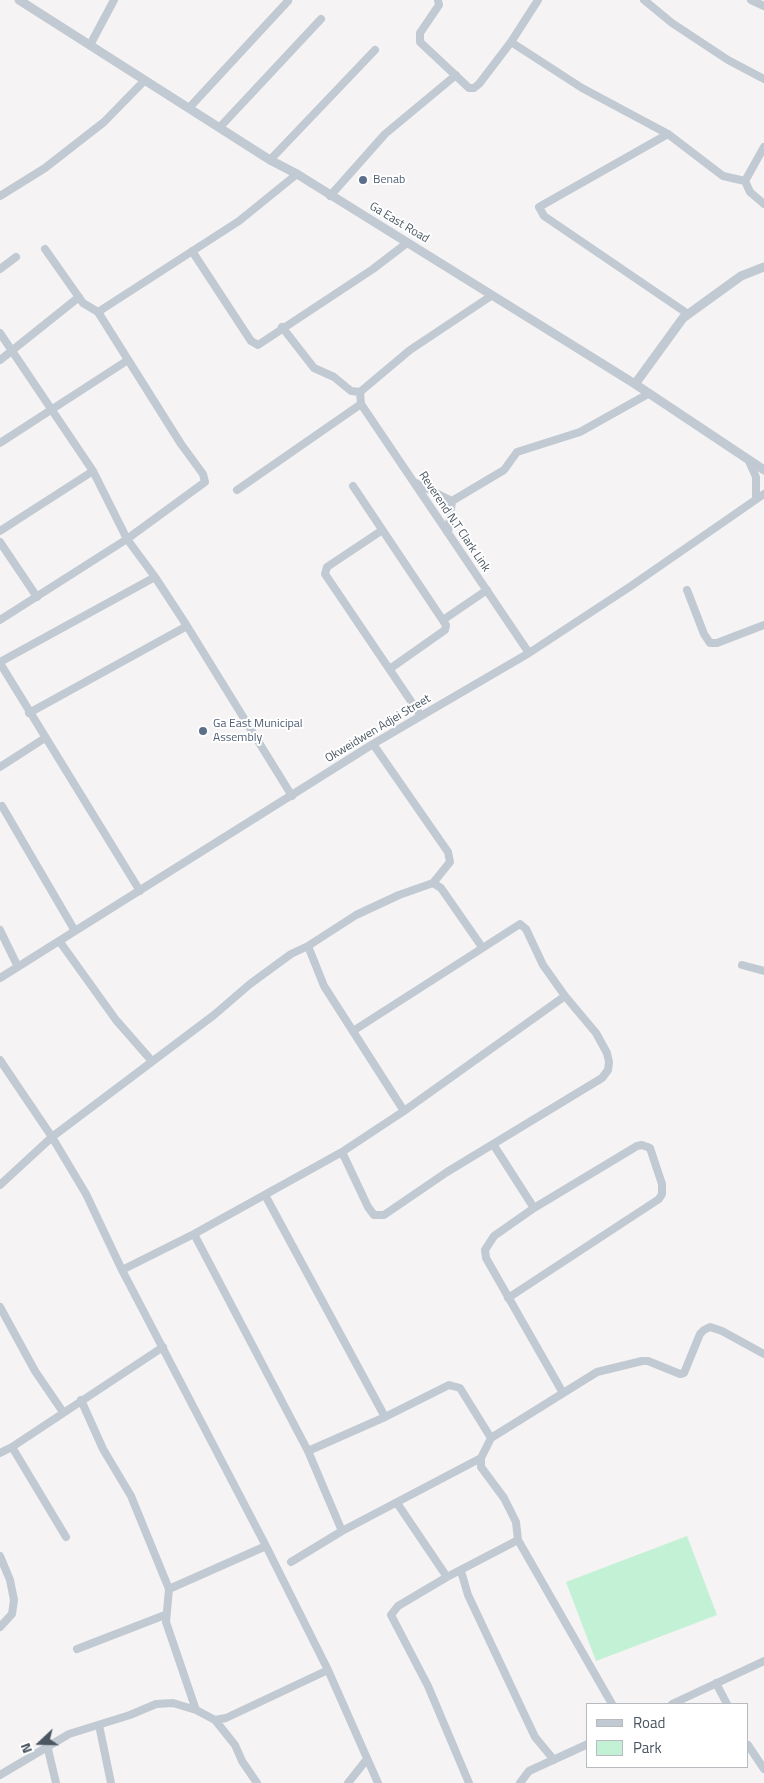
<!DOCTYPE html>
<style>
body{margin:0}
#map{position:relative;width:764px;height:1783px;overflow:hidden;background:#f5f3f3;font-family:"Titillium Web",sans-serif}
canvas{display:block}
.legend{position:absolute;left:586px;top:1703px;width:162px;height:65px;box-sizing:border-box;background:#fff;border:1px solid #b7bbc0;margin:0;padding:6px 9px;list-style:none;font-size:15px;color:#4a5661}
.legend li{display:flex;align-items:center;gap:10px;height:25px}
.legend b{width:25px;border:1px solid #b7bbc0}
.north{position:absolute;left:15px;top:1718px;width:50px;height:50px;-webkit-text-stroke:4px #fff;paint-order:stroke;rotate:249deg;font-size:14px;font-weight:700;line-height:20px;text-align:center;color:#4a5661}
.north::after{content:'';display:block;margin:auto;width:18px;height:22px;background:#4a5661;clip-path:polygon(50% 0,100% 100%,50% 72%,0 100%)}
</style>
<div id="map">
<canvas width="764" height="1783"></canvas>
<ul class="legend">
<li><b style="height:6px;background:#c1cad2"></b>Road</li>
<li><b style="height:14px;background:#c3f1d5"></b>Park</li>
</ul>
<div class="north">N</div>
</div>
<script>
const ctx = document.querySelector('canvas').getContext('2d');
ctx.lineJoin = 'round';
function paint(path, color) {
  ctx.fillStyle = color;
  ctx.fill(path, 'evenodd');
}
function poly(rows) {
  const path = new Path2D();
  for (const r of rows) {
    path.moveTo(r[0], r[1]);
    for (let i = 2; i < r.length; i += 2) path.lineTo(r[i], r[i + 1]);
  }
  return path;
}
function stroke(path, color, width, dash) {
  ctx.strokeStyle = color;
  ctx.lineWidth = width;
  ctx.lineCap = dash ? 'butt' : 'round';
  ctx.setLineDash(dash || []);
  ctx.stroke(path);
}
function write(font, color, halo, rows, align = 'center') {
  ctx.font = font + ' "Titillium Web",sans-serif';
  ctx.lineWidth = 4;
  ctx.setLineDash([]);
  ctx.textBaseline = 'middle';
  ctx.strokeStyle = halo;
  ctx.fillStyle = color;
  for (const [text, x, y, turn = 0] of rows) {
    ctx.save();
    ctx.translate(x, y);
    ctx.rotate((+turn || 0) * Math.PI / 180);
    ctx.textAlign = isNaN(turn) ? turn : align;
    if (halo) ctx.strokeText(text, 0, 0);
    ctx.fillText(text, 0, 0);
    ctx.restore();
  }
}
const green = poly([
 [687,1536,717,1615,596,1661,566,1582]
]);
const minor = poly([
 [438,0,439,5,420,33,420,42,469,88,474,88,479,84,511,42,538,0],
 [644,0,672,23,728,60,764,79],
 [751,0,764,6],
 [511,42,582,88,668,134,723,176,745,181,750,192,764,204],
 [90,45,114,0],
 [189,108,288,1],
 [220,127,321,19],
 [668,134,539,207,544,216,688,314],
 [270,160,375,50],
 [745,181,764,147],
 [0,196,45,168,104,122,145,80],
 [330,196,385,134,456,75],
 [45,249,83,303,98,312,239,221,297,174],
 [192,251,251,341,258,345,373,269,407,243],
 [0,269,16,257],
 [282,327,314,368,334,377,351,391,360,392],
 [0,333,93,471,127,539,155,577,187,626,292,796],
 [0,360,79,297],
 [361,404,529,653],
 [361,404,360,392,410,350,491,296],
 [0,443,128,360],
 [748,459,756,477,756,499],
 [416,483,452,501],
 [353,486,446,625,445,630,391,668],
 [237,490,361,404],
 [452,501,504,470,517,452,580,432,648,394],
 [0,531,93,471],
 [381,531,327,567,325,574,421,716],
 [448,533,452,501],
 [0,542,37,597],
 [687,590,704,634,710,643,717,643,764,625],
 [0,620,127,539,205,482,203,474,181,444,98,312],
 [443,620,487,590],
 [0,662,155,577],
 [0,663,140,891],
 [29,713,187,626],
 [373,744,448,852,450,862,433,883],
 [0,767,45,738],
 [2,806,75,931],
 [0,930,18,967],
 [60,942,116,1020,151,1060],
 [308,946,356,915,399,895,433,883,441,888,482,947],
 [742,965,764,971],
 [0,978,373,744,529,653,631,586,764,494],
 [353,1031,520,924,526,929,543,965,565,996],
 [0,1060,52,1137,86,1194,122,1270,266,1546,328,1670,378,1783],
 [493,1144,534,1208,494,1236,485,1250,486,1258,563,1393],
 [0,1185,52,1137,214,1015,250,984,291,954,308,946,324,986,404,1111],
 [265,1195,385,1417],
 [194,1234,308,1451,342,1531],
 [122,1270,194,1234,342,1152,404,1111,565,996,596,1033,607,1053,609,1062,608,1070,602,1078,447,1172,384,1215,374,1215,368,1207,342,1152],
 [508,1298,659,1199,662,1194,662,1184,650,1148,642,1145,637,1146,534,1208],
 [0,1307,35,1371,63,1412],
 [81,1400,103,1449,131,1496,169,1589,166,1622,196,1710],
 [12,1447,66,1537],
 [308,1451,385,1417,449,1385,460,1388,491,1438],
 [0,1453,12,1447,163,1347],
 [397,1503,447,1577],
 [0,1556,10,1580,14,1600,12,1614,0,1627],
 [291,1562,342,1531,481,1458],
 [461,1571,468,1595,535,1737,554,1760],
 [169,1589,266,1546],
 [77,1649,165,1615],
 [716,1683,727,1704],
 [612,1704,518,1540,516,1522,504,1498,481,1467,481,1458,491,1438,597,1372,642,1361,648,1361,680,1374,684,1373,700,1334,704,1330,710,1327,722,1331,764,1354],
 [672,1704,764,1661],
 [215,1720,235,1745,242,1761,257,1783],
 [99,1725,111,1783],
 [47,1745,56,1783],
 [748,1745,764,1769],
 [0,1775,69,1734,130,1715,156,1704,173,1703,196,1710,215,1720,226,1718,328,1670],
 [348,1783,367,1759],
 [469,1783,428,1686,391,1615,398,1606,447,1577,518,1540],
 [520,1783,529,1771,588,1744]
]);
const tertiary = poly([
 [19,0,270,160,297,174,635,384,764,470],
 [635,384,683,318,741,276,764,267]
]);
const markers = [
 [363,180,5,"#5c6f8a"],
 [203,731,5,"#5c6f8a"]
];
const serviceNames = [
 ["Benab",373,180],
 ["Ga East Municipal",213,724],
 ["Assembly",213,738]
];
const streetNames = [
 ["Ga East Road",399,223,31],
 ["Reverend N.T Clark Link",454,522,56],
 ["Okweidwen Adjei Street",378,729,-31]
];
paint(green, '#c3f1d5');
stroke(minor, '#c1cad2', 8);
stroke(tertiary, '#c1cad2', 9);
for (const [x, y, r, color] of markers) {
  const dot = new Path2D();
  dot.arc(x, y, r, 0, 2 * Math.PI);
  ctx.fillStyle = color;
  ctx.fill(dot);
  stroke(dot, '#fff', 2);
}
write('12px', '#4e5e75', '#fff', serviceNames, 'left');
write('12px', '#4a5661', '#fff', streetNames);
</script>
